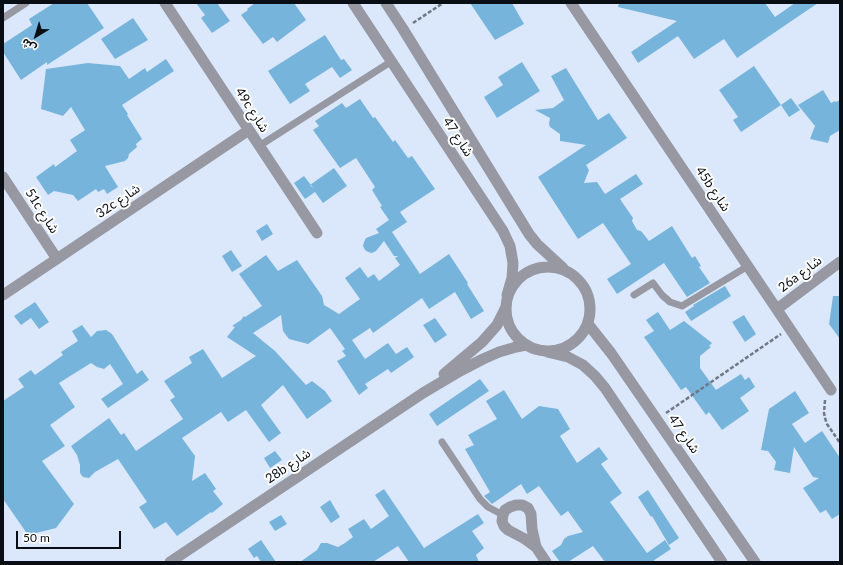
<!DOCTYPE html>
<meta charset="utf-8">
<style>
body{margin:0}
#map{position:relative;width:843px;height:565px;overflow:hidden;background:#dbe8fc;font-family:Lato,"Noto Sans Arabic",sans-serif}
canvas{display:block}
.frame{position:absolute;inset:0;border:4px solid #090e14;pointer-events:none}
.north{position:absolute;left:16px;top:16px;width:40px;height:40px;-webkit-text-stroke:3px #fff;paint-order:stroke;rotate:218deg;font-size:11px;font-weight:700;line-height:16px;text-align:center;color:#090e14}
.north::after{content:'';display:block;margin:auto;width:14px;height:18px;background:#090e14;clip-path:polygon(50% 0,100% 100%,50% 72%,0 100%)}
.scale{position:absolute;left:16px;top:531px;width:105px;height:18px;box-sizing:border-box;border:2px solid #090e14;border-top:0;padding-left:5px;font-size:12px;line-height:14px;white-space:nowrap;color:#090e14;-webkit-text-stroke:3px #fff;paint-order:stroke}
</style>
<div id="map">
<canvas width="843" height="565"></canvas>
<div class="frame"></div>
<div class="north">ش</div>
<div class="scale">50 m</div>
</div>
<script>
const ctx = document.querySelector('canvas').getContext('2d');
ctx.lineJoin = 'round';
function paint(path, color) {
  ctx.fillStyle = color;
  ctx.fill(path, 'evenodd');
}
function poly(rows) {
  const path = new Path2D();
  for (const r of rows) {
    if (r.length === 3) {
      path.moveTo(r[0] + r[2], r[1]);
      path.arc(r[0], r[1], r[2], 0, 2 * Math.PI);
      continue;
    }
    path.moveTo(r[0], r[1]);
    for (let i = 2; i < r.length; i += 2) path.lineTo(r[i], r[i + 1]);
  }
  return path;
}
function stroke(path, color, width, dash) {
  ctx.strokeStyle = color;
  ctx.lineWidth = width;
  ctx.lineCap = dash ? 'butt' : 'round';
  ctx.setLineDash(dash || []);
  ctx.stroke(path);
}
function write(font, color, halo, rows, align = 'center') {
  ctx.font = font + ' Lato,"Noto Sans Arabic",sans-serif';
  ctx.lineWidth = 4;
  ctx.setLineDash([]);
  ctx.textBaseline = 'middle';
  ctx.strokeStyle = halo;
  ctx.fillStyle = color;
  for (const [text, x, y, turn = 0] of rows) {
    ctx.save();
    ctx.translate(x, y);
    ctx.rotate((+turn || 0) * Math.PI / 180);
    ctx.textAlign = isNaN(turn) ? turn : align;
    if (halo) ctx.strokeText(text, 0, 0);
    ctx.fillText(text, 0, 0);
    ctx.restore();
  }
}
const building = poly([
 [54,3,87,3,104,28,47,65,47,62,21,80,3,52,3,44,32,25,29,19],
 [196,3,217,3,230,21,212,33,201,18,205,15],
 [255,3,294,3,306,20,277,42,273,37,263,44,241,15,248,10,247,9],
 [470,3,512,3,524,24,495,40],
 [619,3,765,3,775,17,795,3,818,3,737,58,724,39,694,59,678,36,638,63,631,52,677,21,618,7],
 [133,18,148,40,115,59,101,39],
 [325,35,341,60,344,59,352,70,340,78,332,67,305,84,310,91,290,104,268,71],
 [166,59,174,71,122,105,128,114,127,115,142,139,136,144,137,147,129,154,128,158,125,161,105,166,118,187,107,194,104,189,98,192,96,189,78,201,73,195,54,191,48,195,36,177,54,164,55,167,77,151,70,140,85,130,71,107,63,116,41,109,46,69,88,63,120,66,129,79,145,68,147,72],
 [522,62,540,91,497,118,484,97,503,85,498,77],
 [754,66,781,105,741,132,733,120,738,117,719,90],
 [566,68,598,120,609,113,627,138,586,165,589,170,584,183,597,182,605,194,636,174,643,184,620,199,633,218,632,221,637,230,641,231,649,241,672,226,692,258,695,256,701,266,699,267,710,283,687,297,664,263,617,294,607,279,631,264,603,223,578,239,538,177,586,145,560,141,560,134,550,127,549,124,550,118,535,110,553,108,564,100,551,76],
 [823,90,831,103,835,101,836,102,840,100,840,130,830,136,828,143,810,139,815,126,798,105],
 [791,98,800,110,789,117,781,105],
 [360,99,373,118,375,117,393,142,395,140,408,158,412,156,435,189,400,212,407,222,392,232,420,274,449,254,468,283,467,284,484,311,471,319,455,292,429,309,422,298,373,333,370,328,352,340,365,359,388,343,396,354,407,347,414,357,391,373,388,369,365,384,368,388,359,395,337,361,346,356,342,351,345,349,330,328,308,344,289,339,283,331,281,315,253,333,275,351,306,385,312,381,325,391,332,401,307,419,283,385,261,405,281,433,269,442,246,410,228,422,221,412,182,438,195,456,192,481,205,473,216,489,213,491,223,504,212,513,211,512,177,536,166,522,154,529,139,507,147,502,118,459,95,472,89,478,83,477,80,473,80,465,77,455,71,446,109,418,121,435,124,433,136,451,183,419,170,400,175,397,164,381,192,363,189,357,203,349,222,378,256,356,227,337,235,327,232,326,241,320,244,316,245,317,262,306,239,274,266,255,278,271,297,260,322,296,324,305,339,314,360,299,345,278,360,267,368,278,374,274,379,281,400,265,395,258,398,256,394,256,384,241,376,251,372,253,368,252,365,250,363,246,364,242,366,238,379,233,376,229,389,220,380,207,382,206,372,190,375,187,356,158,340,168,313,130,319,126,315,121,342,103,346,108],
 [334,168,347,186,323,203,315,192,305,199,294,183,304,176,314,189,310,185],
 [267,224,273,234,262,241,256,231],
 [231,250,242,266,232,272,222,256],
 [725,286,731,296,691,321,685,312,694,306,693,305],
 [833,296,840,296,840,339,829,324],
 [35,302,49,322,39,329,31,318,21,325,14,316],
 [658,312,670,330,684,321,712,343,709,346,711,347,700,356,700,368,716,390,741,374,745,380,749,377,755,387,740,398,749,411,722,430,709,412,706,415,686,387,681,390,644,337,654,331,646,320],
 [744,315,756,334,745,342,732,322],
 [435,318,447,335,435,343,423,325],
 [82,325,91,337,97,331,106,330,112,334,137,374,142,370,149,380,108,408,101,399,123,384,110,364,104,369,97,367,91,363,59,383,75,407,50,425,65,446,42,461,74,504,56,528,28,535,3,499,3,401,24,387,18,379,31,370,35,375,63,355,61,352,78,341,72,331],
 [480,379,489,391,437,426,429,414],
 [504,390,522,419,539,406,558,409,570,429,560,436,577,463,599,447,608,459,601,464,622,493,610,502,647,553,665,540,671,549,653,561,654,562,605,562,593,546,568,562,560,562,552,551,561,545,564,539,568,536,583,532,568,511,561,516,539,486,527,494,521,484,492,504,484,496,490,492,465,449,474,445,468,435,497,419,486,401],
 [795,391,809,413,792,424,805,443,822,431,840,458,840,514,832,519,826,510,820,513,803,488,819,478,813,477,794,447,790,473,774,470,776,462,768,451,761,450,769,409],
 [275,451,282,460,270,468,264,458],
 [384,489,424,548,478,514,484,523,472,531,484,548,476,555,479,562,409,562,398,546,373,562,300,562,317,550,321,543,327,543,338,547,345,543,353,537,348,529,364,519,371,529,389,516,375,495],
 [648,490,679,538,669,545,652,516,651,517,638,497],
 [330,500,340,517,331,523,320,507],
 [281,515,287,524,275,531,269,522],
 [261,540,276,562,261,562,257,556,254,558,248,549]
]);
const path = poly([
 [413,23,443,3],
 [825,400,824,413,825,418,827,424,840,443],
 [666,413,781,334]
]);
const service = poly([
 [3,18,26,3],
 [259,146,392,61],
 [634,295,653,283,662,295,670,302,682,306,748,266],
 [442,442,480,499,488,507,503,515]
]);
const minor = poly([
 [165,3,317,233],
 [571,3,831,390],
 [3,177,57,259],
 [3,295,249,130],
 [777,309,840,262],
 [444,374,482,342,497,325,505,309],
 [536,547,532,529,531,514,528,508,522,505,516,505,510,507,505,510,503,515,502,521,504,526,508,530,525,539,536,547,546,562],
 [170,562,423,393,460,371,483,359,499,352,516,347,526,345]
]);
const tertiary = poly([
 [353,3,503,231,510,246,513,263,512,278,507,295],
 [386,3,403,29,529,234,537,244,563,268],
 [548,309,42],
 [588,324,611,353,755,562],
 [547,352,568,357,583,365,595,376,605,388,722,562]
]);
const streetNames = [
 ["49c شارع",252,110,57],
 ["شارع 47",458,137,57],
 ["45b شارع",713,189,56],
 ["32c شارع",118,201,-34],
 ["51c شارع",42,211,57],
 ["26a شارع",800,274,-37],
 ["شارع 47",684,434,55],
 ["28b شارع",288,466,-34]
];
paint(building, '#76b4dc');
stroke(path, '#6f7884', 2.5, [4, 2]);
stroke(service, '#9798a1', 7);
stroke(minor, '#9798a1', 11);
stroke(tertiary, '#9798a1', 11);
write('13px', '#090e14', '#fff', streetNames);
</script>
